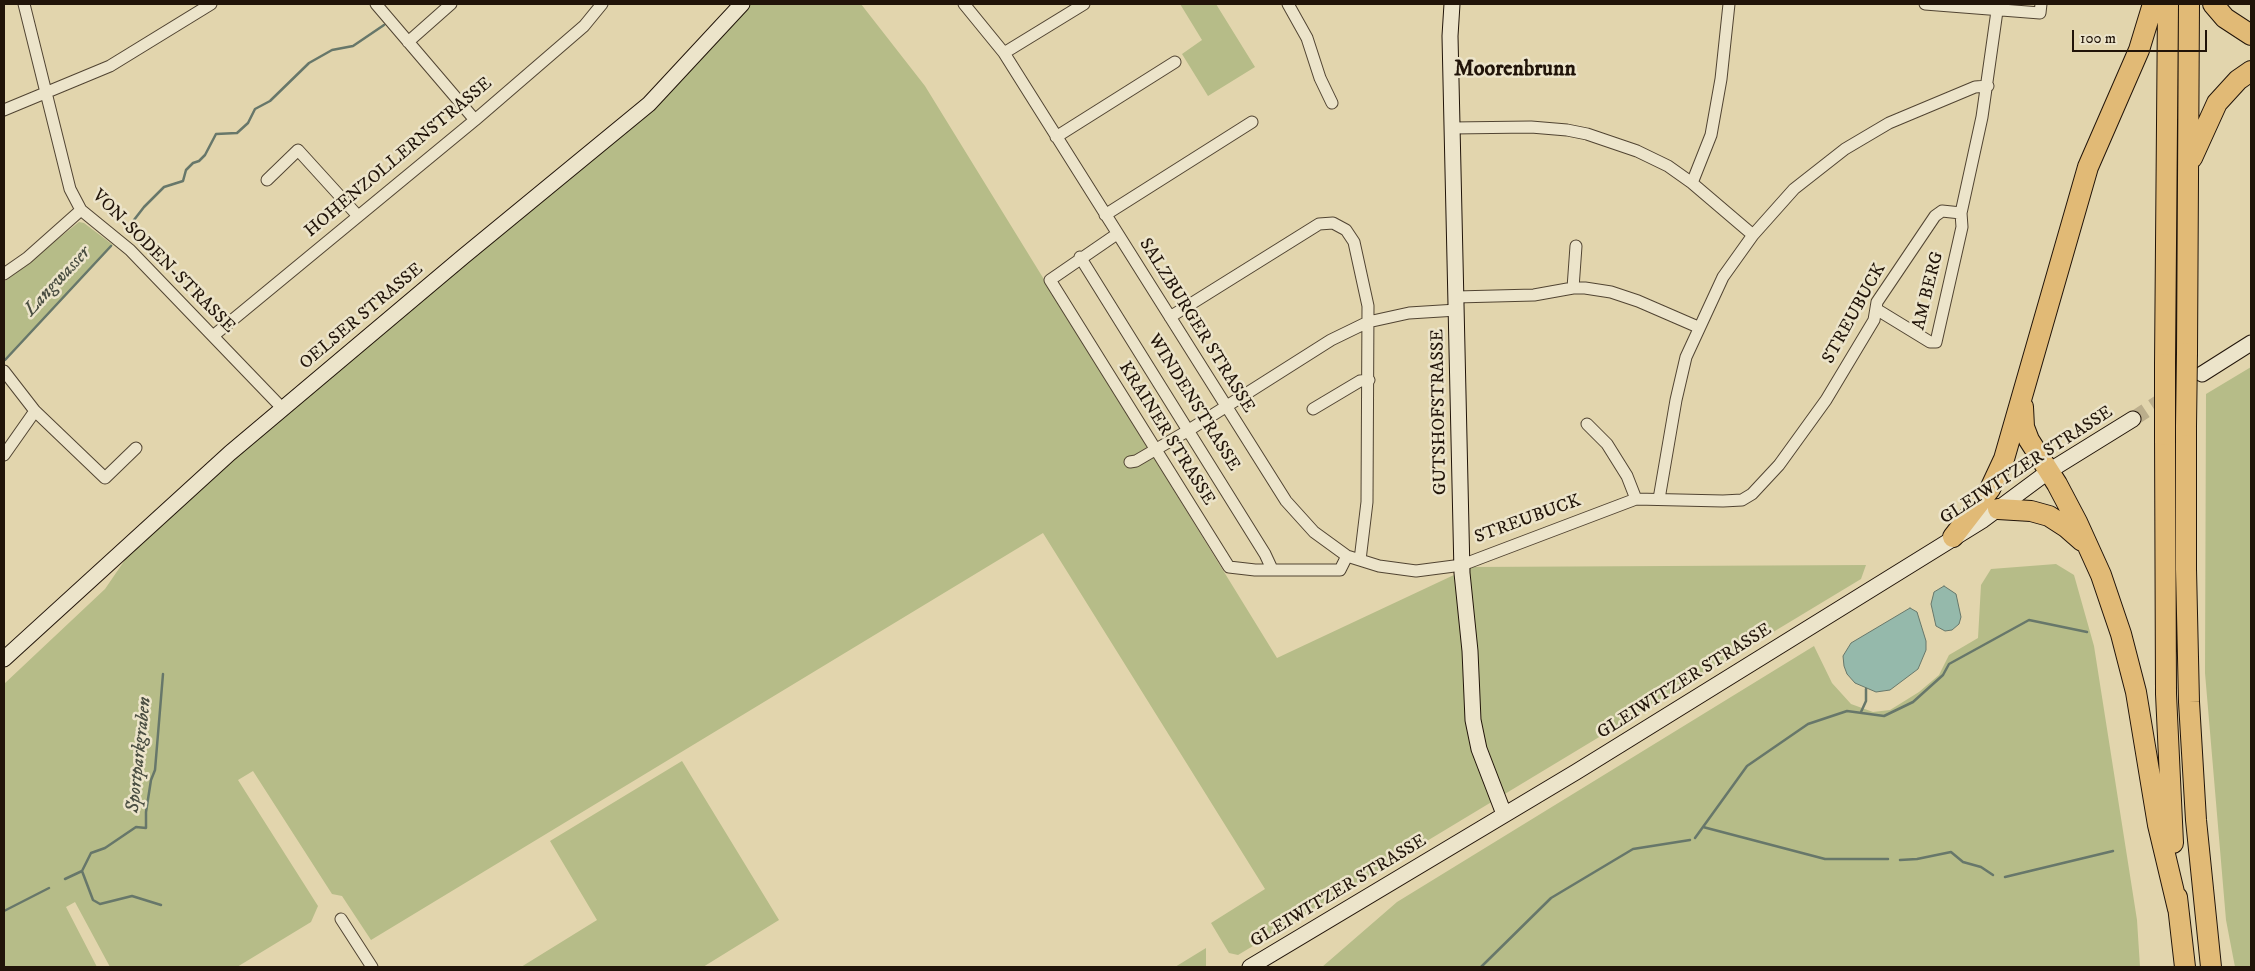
<!DOCTYPE html>
<style>
body{margin:0}
#map{position:relative;width:2255px;height:971px;overflow:hidden;background:#e2d5ad;font-family:"IM FELL DW Pica",serif}
canvas{display:block}
.frame{position:absolute;inset:0;border:5px solid #211409;pointer-events:none}
.scale{position:absolute;left:2072px;top:30px;width:135px;height:22px;box-sizing:border-box;border:2px solid #211409;border-top:0;padding-left:6px;font-size:15px;line-height:18px;white-space:nowrap;color:#211409;-webkit-text-stroke:4px #ece4ca;paint-order:stroke}
</style>
<div id="map">
<canvas width="2255" height="971"></canvas>
<div class="frame"></div>
<div class="scale">100 m</div>
</div>
<script>
const ctx = document.querySelector('canvas').getContext('2d');
ctx.lineJoin = 'round';
function paint(path, color) {
  ctx.fillStyle = color;
  ctx.fill(path, 'evenodd');
}
function poly(rows) {
  const path = new Path2D();
  for (const r of rows) {
    path.moveTo(r[0], r[1]);
    for (let i = 2; i < r.length; i += 2) path.lineTo(r[i], r[i + 1]);
  }
  return path;
}
function stroke(path, color, width, dash) {
  ctx.strokeStyle = color;
  ctx.lineWidth = width;
  ctx.lineCap = dash ? 'butt' : 'round';
  ctx.setLineDash(dash || []);
  ctx.stroke(path);
}
function write(font, color, halo, rows, align = 'center') {
  ctx.font = font + ' "IM FELL DW Pica",serif';
  ctx.lineWidth = 5;
  ctx.setLineDash([]);
  ctx.textBaseline = 'middle';
  ctx.strokeStyle = halo;
  ctx.fillStyle = color;
  for (const [text, x, y, turn = 0] of rows) {
    ctx.save();
    ctx.translate(x, y);
    ctx.rotate((+turn || 0) * Math.PI / 180);
    ctx.textAlign = isNaN(turn) ? turn : align;
    if (halo) ctx.strokeText(text, 0, 0);
    ctx.fillText(text, 0, 0);
    ctx.restore();
  }
}
const green = poly([
 [750,4,861,4,925,86,1277,658,1471,567,1866,565,1861,579,1238,955,1229,953,1211,923,1265,889,1043,533,371,940,342,896,332,894,253,771,238,780,318,906,311,922,237,967,110,967,75,902,66,907,97,967,4,967,4,684,105,589,131,551,304,398,649,113],
 [1180,4,1216,4,1255,67,1208,96,1182,54,1202,40],
 [79,222,84,223,113,245,4,362,4,282],
 [2251,367,2251,967,2235,967,2226,920,2205,673,2206,394],
 [2056,564,2074,575,2094,646,2137,920,2140,967,1322,967,1397,902,1814,646,1832,683,1851,704,1873,712,1890,710,1919,692,1939,675,1949,655,1978,638,1981,585,1991,569],
 [682,761,779,920,703,967,521,967,597,920,550,841],
 [1206,948,1206,967,1175,967]
]);
const water = poly([
 [1944,586,1956,594,1961,617,1959,624,1952,630,1945,631,1936,626,1931,604,1934,592,1944,586],
 [1910,608,1917,612,1926,641,1926,650,1918,669,1890,690,1876,692,1855,683,1847,674,1844,666,1843,656,1851,643,1910,608]
]);
const stream = poly([
 [127,229,144,207,164,187,183,181,186,170,193,163,199,161,205,155,216,134,237,133,248,123,255,109,270,101,309,63,332,50,353,46,384,25],
 [5,360,111,246],
 [1861,712,1866,701,1866,689],
 [1703,827,1825,859,1888,859],
 [1695,838,1747,766,1808,724,1847,711,1884,716,1913,702,1943,675,1949,664,2029,620,2087,632],
 [1900,860,1917,859,1951,852,1963,862,1981,867,1993,875],
 [82,871,93,900,100,904,132,896,161,905],
 [2005,877,2113,851],
 [65,879,82,871,91,853,105,848,136,827,146,828,146,812,151,780,155,770,163,674],
 [4,911,49,888],
 [1481,967,1551,898,1633,849,1690,840]
]);
const secondaryTunnel = poly([
 [2133,419,2193,380]
]);
const street = poly([
 [24,4,70,189,81,210,130,250,283,409],
 [376,4,475,120],
 [964,4,1004,53,1286,501,1314,532,1347,556,1379,566,1416,571,1462,565,1636,499,1723,501,1742,500,1752,494,1779,465,1826,400,1874,320,1877,302,1935,216,1942,211,1961,213,1982,117,1997,11],
 [1288,4,1307,38,1320,78,1332,103],
 [1925,4,2040,13,2041,4],
 [408,42,451,4],
 [1004,53,1084,4],
 [4,110,110,66,211,4],
 [1452,128,1531,127,1567,130,1587,134,1637,151,1668,166,1692,183,1753,235],
 [1056,137,1175,62],
 [267,180,298,150,358,216],
 [1692,183,1711,135,1721,79,1729,4],
 [1105,215,1252,122],
 [1117,234,1050,280,1229,567,1255,570,1340,570,1347,556],
 [1080,257,1265,554,1272,569],
 [4,274,27,258,81,210],
 [1573,288,1576,246],
 [1456,297,1534,295,1573,288,1585,288,1611,292,1638,301,1698,327],
 [1876,309,1930,342,1936,342,1962,227,1961,213],
 [1170,317,1319,224,1333,223,1346,230,1354,242,1368,306,1367,502,1360,560],
 [213,336,475,120,584,26,602,4],
 [4,371,35,411,105,478,136,448],
 [1313,409,1360,381,1369,380],
 [1587,424,1607,444,1627,476,1636,499],
 [4,455,35,411],
 [1130,462,1136,461,1189,430,1331,340,1368,322,1409,313,1457,310],
 [1659,499,1676,400,1686,357,1723,277,1753,235,1794,189,1845,149,1889,123,1975,87,1988,86],
 [341,919,372,967]
]);
const secondary = poly([
 [1452,4,1450,36,1462,573,1470,651,1473,720,1479,749,1504,814],
 [2202,374,2251,343],
 [4,659,230,453,464,256,649,104,742,4],
 [1250,967,1576,772,1983,520,2049,471,2133,419]
]);
const highway = poly([
 [2213,4,2225,18,2251,35],
 [2192,158,2217,103,2238,80,2251,71],
 [2187,353,2189,4],
 [2165,364,2168,4],
 [2023,407,2024,427,2029,440,2057,484,2077,522,2101,575,2121,634,2136,692,2158,825,2178,909],
 [2186,426,2186,569,2189,702,2196,820,2211,967],
 [2165,435,2166,694,2173,843],
 [1998,509,2031,511,2049,516,2066,527,2082,541],
 [1953,537,1990,489,2004,459,2088,167,2139,50,2153,4],
 [2177,897,2185,967]
]);
const highwayBridge = poly([
 [2186,426,2187,353],
 [2165,435,2165,364]
]);
const streetNames = [
 ["HOHENZOLLERNSTRASSE",399,158,-40],
 ["VON-SODEN-STRASSE",163,262,45],
 ["AM BERG",1929,291,-76],
 ["STREUBUCK",1855,314,-61],
 ["OELSER STRASSE",362,317,-40],
 ["SALZBURGER STRASSE",1196,326,58],
 ["WINDENSTRASSE",1193,403,58],
 ["GUTSHOFSTRASSE",1440,412,-91],
 ["KRAINER STRASSE",1166,434,58],
 ["GLEIWITZER STRASSE",2027,466,-33],
 ["STREUBUCK",1528,520,-20],
 ["GLEIWITZER STRASSE",1685,682,-32],
 ["GLEIWITZER STRASSE",1339,892,-31]
];
const waterNames = [
 ["Langwasser",58,282,-47],
 ["Sportparkgraben",140,755,-84]
];
const districtNames = [
 ["Moorenbrunn",1515,70]
];
paint(green, '#b6bc88');
paint(water, '#95b9ab');
stroke(water, '#67776a', 1);
stroke(stream, '#67776a', 2.5);
stroke(secondaryTunnel, '#bbae8c', 15, [15, 8]);
stroke(street, '#514432', 13);
stroke(secondary, '#211409', 17);
stroke(highway, '#211409', 22);
stroke(street, '#ece4ca', 11);
stroke(secondary, '#ece4ca', 15);
stroke(highway, '#e1ba76', 20);
stroke(highwayBridge, '#211409', 22, []);
stroke(highwayBridge, '#e1ba76', 20);
write('18px', '#211409', '#ece4ca', streetNames);
write('italic 19px', '#4a4e42', '#ece4ca', waterNames);
write('bold 22px', '#211409', '#ece4ca', districtNames);
</script>
